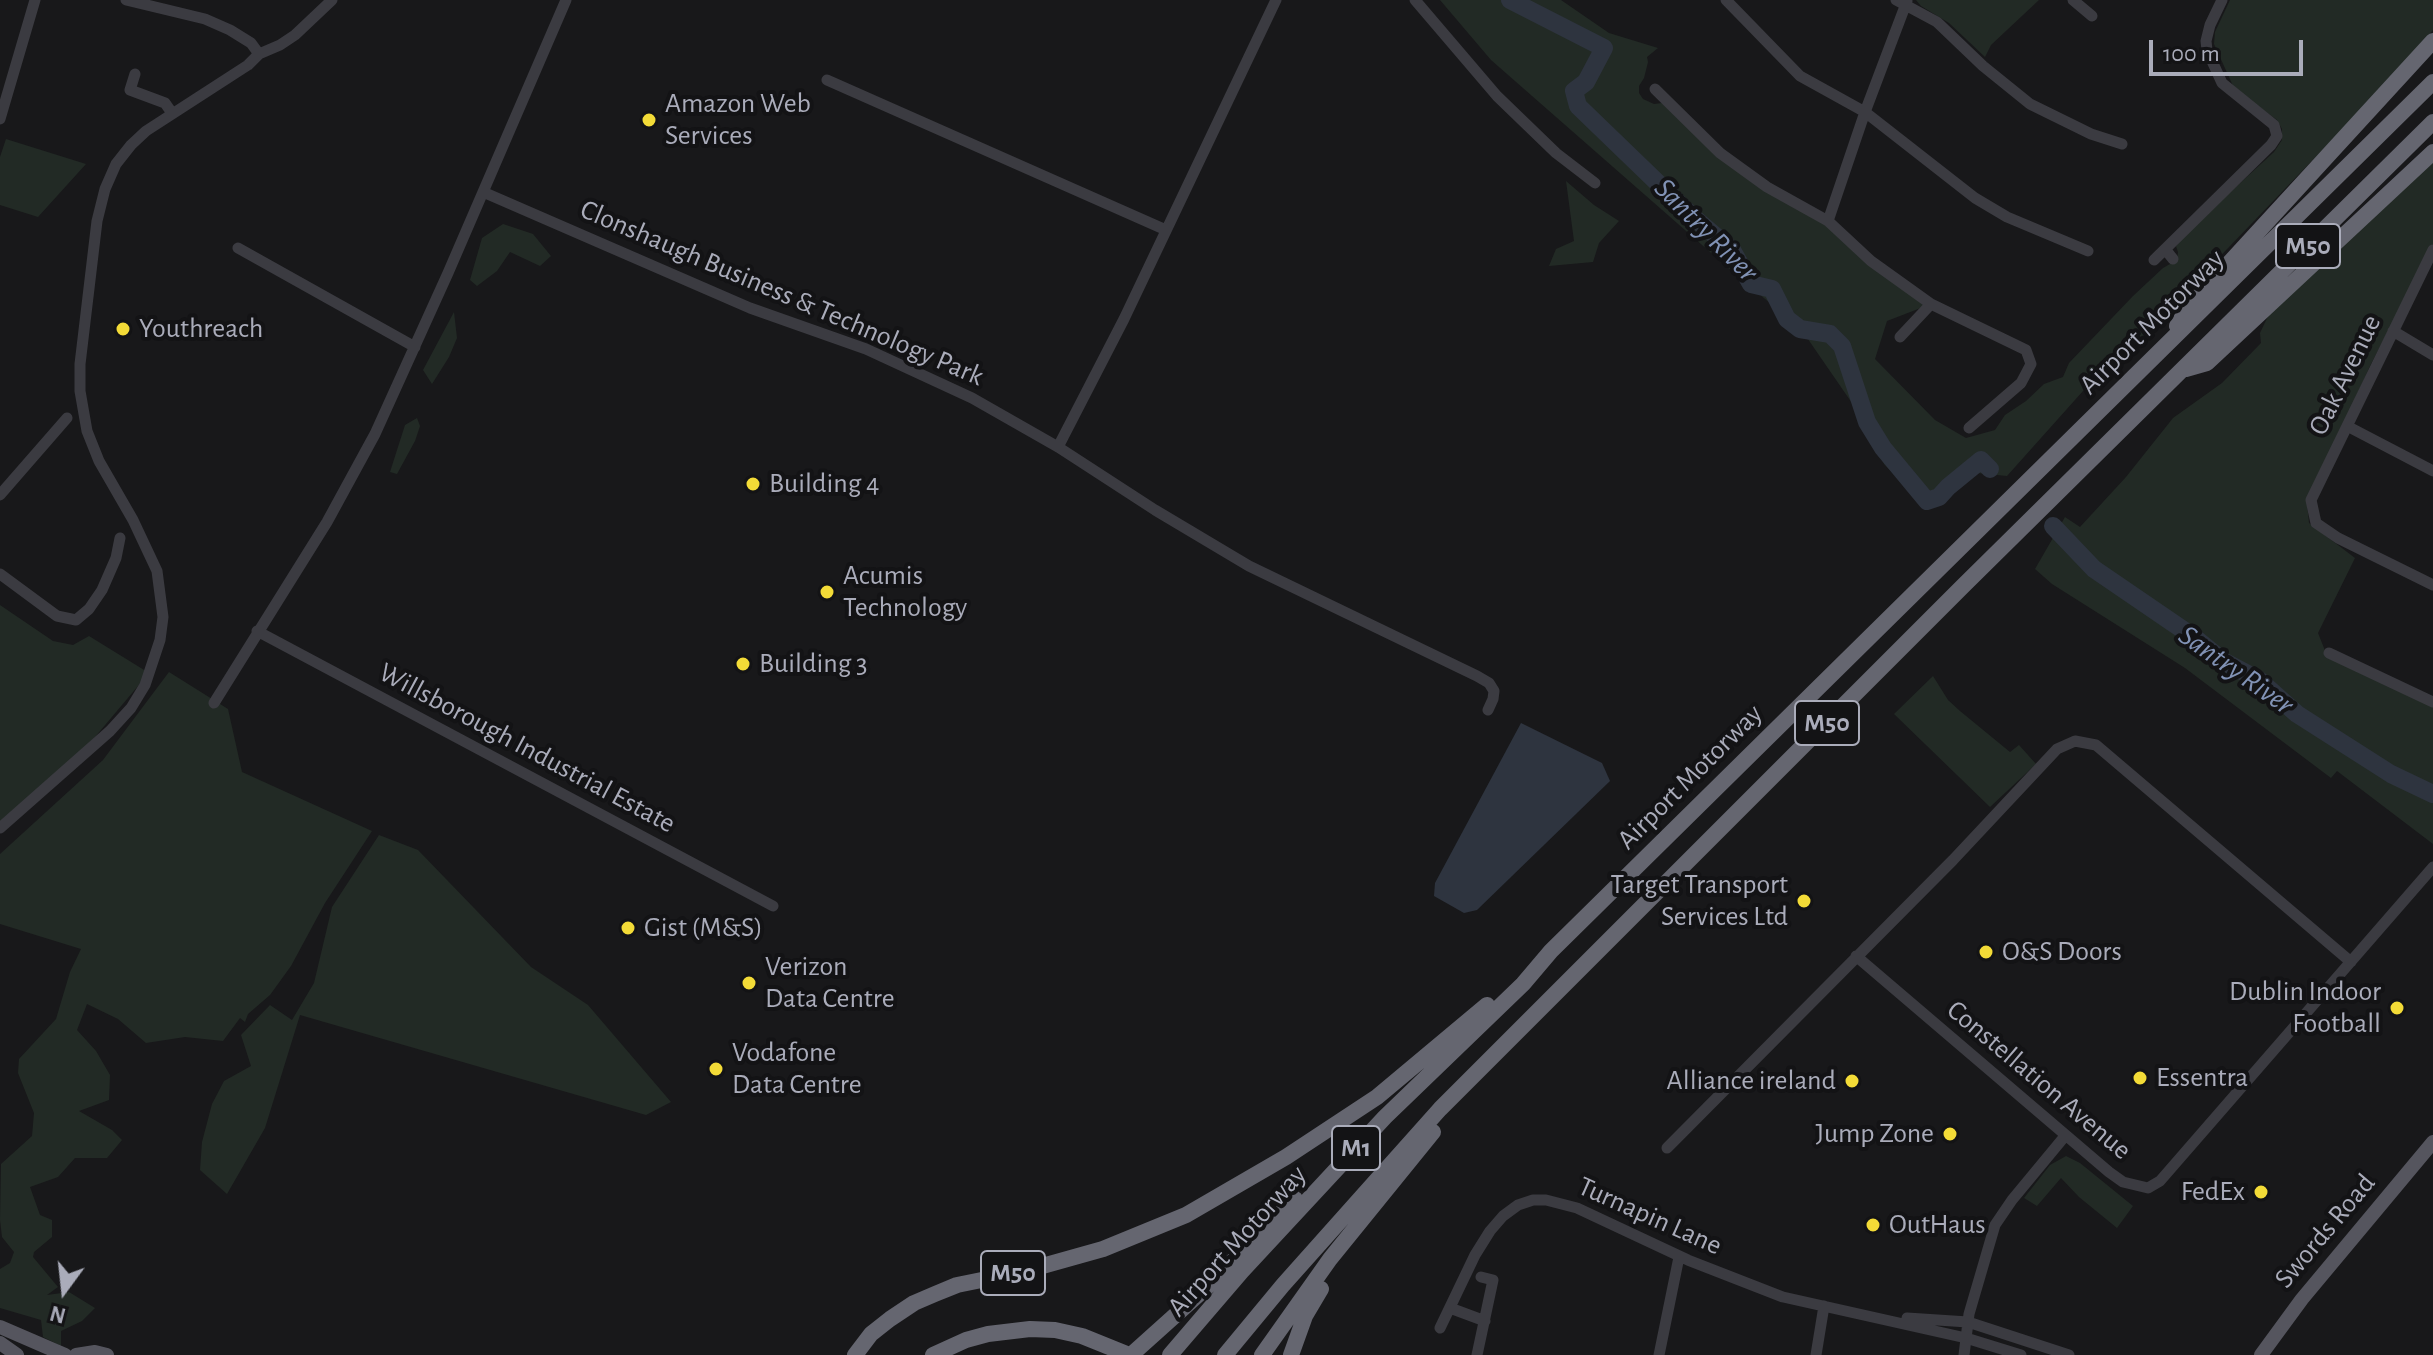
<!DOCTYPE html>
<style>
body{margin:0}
#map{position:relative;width:2433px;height:1355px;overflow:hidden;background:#18181a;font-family:"Alegreya Sans",sans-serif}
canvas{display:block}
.north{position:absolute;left:24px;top:1251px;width:80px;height:80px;-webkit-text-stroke:6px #131315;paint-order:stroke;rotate:195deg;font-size:22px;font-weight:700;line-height:32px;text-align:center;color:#aaacba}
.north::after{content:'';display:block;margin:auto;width:28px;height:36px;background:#aaacba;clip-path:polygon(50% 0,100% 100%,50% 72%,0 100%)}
.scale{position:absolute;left:2149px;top:40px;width:154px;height:36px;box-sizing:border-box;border:4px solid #aaacba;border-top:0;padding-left:10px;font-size:24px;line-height:28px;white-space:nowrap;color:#aaacba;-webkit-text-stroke:6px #131315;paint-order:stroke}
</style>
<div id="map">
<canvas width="2433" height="1355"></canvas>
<div class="north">N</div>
<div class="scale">100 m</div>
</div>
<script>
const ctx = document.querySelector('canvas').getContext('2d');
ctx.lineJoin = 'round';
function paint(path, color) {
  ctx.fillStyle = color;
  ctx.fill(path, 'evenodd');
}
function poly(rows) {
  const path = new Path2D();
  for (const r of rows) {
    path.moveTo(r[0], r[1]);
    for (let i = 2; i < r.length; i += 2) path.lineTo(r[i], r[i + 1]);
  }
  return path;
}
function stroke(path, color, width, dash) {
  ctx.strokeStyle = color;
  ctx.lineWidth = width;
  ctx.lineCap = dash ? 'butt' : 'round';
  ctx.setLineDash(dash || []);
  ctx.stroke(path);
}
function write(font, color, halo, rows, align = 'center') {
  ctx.font = font + ' "Alegreya Sans",sans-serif';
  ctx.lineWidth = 8;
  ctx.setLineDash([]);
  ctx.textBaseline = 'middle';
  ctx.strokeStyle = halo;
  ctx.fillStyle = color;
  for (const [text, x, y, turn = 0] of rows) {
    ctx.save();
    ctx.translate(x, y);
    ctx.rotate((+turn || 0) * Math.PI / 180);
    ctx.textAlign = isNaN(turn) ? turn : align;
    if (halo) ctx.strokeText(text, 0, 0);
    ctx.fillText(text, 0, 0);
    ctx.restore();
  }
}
const green = poly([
 [1440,0,1561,0,1609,33,1658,48,1647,57,1648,62,1644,78,1639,86,1639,93,1643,99,1654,104,1662,103,1931,304,1887,321,1875,359,1935,420,1966,438,1995,430,2005,415,2026,401,2044,384,2063,377,2069,363,2133,296,2163,268,2177,260,2178,252,2176,246,2190,229,2274,152,2282,140,2282,129,2277,120,2234,88,2214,44,2215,32,2230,0,2433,0,2433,30,2379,91,2130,350,2083,391,2007,476,1977,473,1940,504,1931,493,1906,487,1884,464,1854,406,1801,329,1734,273,1491,60],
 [1916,0,2039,0,1991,45,1985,57,1949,23,1921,6],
 [6,139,86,164,38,217,0,205,0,157],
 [2433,160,2433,244,2371,364,2307,503,2309,523,2355,558,2318,633,2326,653,2433,707,2433,844,2337,771,2331,778,2185,668,2052,584,2035,569,2065,517,2080,527,2126,477,2173,418,2222,383,2261,343,2260,333,2269,314],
 [1566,181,1594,205,1619,221,1599,243,1593,262,1549,266,1556,249,1574,241],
 [503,224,533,234,551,256,540,266,510,252,497,271,477,286,470,280,482,238],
 [454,312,457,338,449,357,432,384,423,370],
 [417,418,420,426,415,441,397,474,390,472,405,425],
 [0,605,53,641,73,645,89,636,149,673,84,750,0,823],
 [169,672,228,709,242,772,372,831,325,903,291,966,270,995,248,1014,245,1022,240,1018,223,1041,185,1037,146,1043,118,1019,87,1004,77,1030,96,1051,110,1075,109,1100,79,1111,112,1130,122,1140,107,1158,75,1158,58,1177,30,1187,40,1215,52,1220,52,1237,34,1252,33,1257,58,1287,47,1295,69,1292,95,1308,82,1321,61,1331,61,1346,43,1337,41,1320,0,1308,0,1269,10,1263,14,1252,2,1237,0,1220,1,1164,32,1136,34,1113,18,1073,19,1059,56,1019,70,972,81,949,0,924,0,854,103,760],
 [1933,676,1948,700,1960,711,2010,752,2019,745,2036,764,1990,807,1894,714],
 [379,835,418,850,531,967,588,1005,671,1102,646,1115,300,1015,265,1128,227,1194,200,1170,202,1142,212,1104,224,1081,251,1066,241,1035,270,1005,292,1020,314,983,332,907],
 [2066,1156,2080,1163,2133,1206,2117,1228,2079,1197,2061,1178,2037,1206,2024,1198,2050,1165]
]);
const water = poly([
 [1521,723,1602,763,1610,781,1477,910,1464,913,1434,896,1435,883]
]);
const river = poly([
 [1510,0,1604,48,1586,82,1574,91,1578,106,1692,216,1732,250,1751,284,1772,289,1787,319,1800,329,1830,334,1842,346,1867,422,1883,448,1927,501,1939,497,1948,487,1981,460,1990,469],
 [2053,526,2094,569,2195,638,2223,661,2259,680,2297,714,2391,774,2433,794]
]);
const minor = poly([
 [126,0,205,19,230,30,251,43,259,54],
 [1415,0,1497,96,1556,153,1595,183],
 [1726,0,1800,76,1865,112,1975,198,2007,217,2088,251],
 [1896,0,1937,22,1983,66,2030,104,2091,134,2122,144],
 [2073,0,2092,16],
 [135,74,130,90,165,103,172,113],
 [827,80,1166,230],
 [1655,89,1720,153,1767,187,1828,221,1871,261,1931,304,2026,350,2031,364,2021,383,1969,428],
 [0,119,35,0],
 [483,192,750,308,866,349,972,398,1058,447,1155,510,1249,566,1477,676,1489,683,1494,691,1493,699,1488,710],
 [1828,221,1865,112,1907,1],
 [238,248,415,347],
 [2165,249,2173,259],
 [2433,250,2311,500,2316,523,2338,538,2433,585],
 [2154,260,2271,145,2277,136,2274,125,2222,83,2207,50,2206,41,2210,25,2222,0],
 [2393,331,2433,355],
 [1900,337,1931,304],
 [2347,426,2433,471],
 [1058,447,1124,319,1276,0],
 [0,495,67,418],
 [0,574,57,616,76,620,89,609,102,590,116,558,120,538],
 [257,631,773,906],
 [2329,653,2433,702],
 [214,703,327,522,375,434,448,273,566,0],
 [0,828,110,731,131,708,145,685,160,640,163,617,157,571,133,520,99,461,87,431,80,391,80,364,97,221,105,189,116,164,131,145,146,131,248,65,259,54,280,45,295,35,332,0],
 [1856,956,2109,1172,2123,1182,2148,1188,2160,1181,2433,867],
 [1667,1148,1953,860,2057,749,2075,741,2096,745,2351,962],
 [1450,1308,1485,1321],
 [1907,1318,1968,1322,2069,1355],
 [1440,1328,1475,1255,1490,1231,1503,1216,1518,1205,1533,1200,1546,1200,1577,1208,1688,1260,1783,1297,1966,1338,2021,1355],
 [1477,1355,1493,1280,1481,1277],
 [1659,1355,1679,1257],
 [1816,1355,1824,1306],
 [1964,1355,1969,1314,1995,1225,2012,1200,2065,1136]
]);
const major = poly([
 [0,1327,65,1355],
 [0,1343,17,1355],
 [76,1355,95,1352,107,1355],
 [2261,1355,2302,1299,2433,1142]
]);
const highway = poly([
 [2177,326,2188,308,2433,41],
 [2186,369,2207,363,2433,152],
 [855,1355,871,1334,890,1319,914,1303,935,1294,957,1285,1021,1272,1103,1249,1186,1215,1286,1157,1377,1097,1487,1005],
 [933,1355,966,1340,988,1334,1030,1329,1055,1330,1082,1336,1129,1355],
 [1131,1355,1209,1285,1295,1199],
 [1170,1355,1242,1271,1385,1117,1523,984,1551,951,2433,82],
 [1225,1355,1283,1285,1440,1109,1964,585,2433,122],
 [1262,1355,1330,1259,1433,1132],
 [1291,1355,1305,1316,1321,1289]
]);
const markers = [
 [649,120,8,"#f3db37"],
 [123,329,8,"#f3db37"],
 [753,484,8,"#f3db37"],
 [827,592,8,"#f3db37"],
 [743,664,8,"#f3db37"],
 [1804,901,8,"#f3db37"],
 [628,928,8,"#f3db37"],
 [1986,952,8,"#f3db37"],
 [749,983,8,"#f3db37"],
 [2397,1008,8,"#f3db37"],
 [716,1069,8,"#f3db37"],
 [2140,1078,8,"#f3db37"],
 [1852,1081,8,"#f3db37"],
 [1950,1134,8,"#f3db37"],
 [2261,1192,8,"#f3db37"],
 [1873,1225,8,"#f3db37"]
];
const shields = [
 [2308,246,64],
 [1827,723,64],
 [1356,1148,48],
 [1013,1273,64]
];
const shieldNames = [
 ["M50",2308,246],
 ["M50",1827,723],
 ["M1",1356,1148],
 ["M50",1013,1273]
];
const poiNames = [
 ["Amazon Web",665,104],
 ["Services",665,136],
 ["Youthreach",139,329],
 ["Building 4",769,484],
 ["Acumis",843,576],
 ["Technology",843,608],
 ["Building 3",759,664],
 ["Target Transport",1788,885,"right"],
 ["Services Ltd",1788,917,"right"],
 ["Gist (M&S)",644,928],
 ["O&S Doors",2002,952],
 ["Verizon",765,967],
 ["Data Centre",765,999],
 ["Dublin Indoor",2381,992,"right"],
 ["Football",2381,1024,"right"],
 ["Vodafone",732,1053],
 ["Data Centre",732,1085],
 ["Essentra",2156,1078],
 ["Alliance ireland",1836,1081,"right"],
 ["Jump Zone",1934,1134,"right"],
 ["FedEx",2245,1192,"right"],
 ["OutHaus",1889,1225]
];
const streetNames = [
 ["Clonshaugh Business & Technology Park",782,293,23],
 ["Airport Motorway",2152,322,-45],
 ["Oak Avenue",2345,375,-64],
 ["Willsborough Industrial Estate",527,748,28],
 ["Airport Motorway",1690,777,-45],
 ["Constellation Avenue",2039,1080,40],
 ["Turnapin Lane",1650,1216,24],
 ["Swords Road",2325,1231,-50],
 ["Airport Motorway",1237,1241,-48]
];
const waterNames = [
 ["Santry River",1706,230,45],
 ["Santry River",2236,670,35]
];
paint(green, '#222a25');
paint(water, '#2e343f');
stroke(river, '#2e343f', 18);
stroke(minor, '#3b3b41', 11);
stroke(major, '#55555e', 14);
stroke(highway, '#656670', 16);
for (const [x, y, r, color] of markers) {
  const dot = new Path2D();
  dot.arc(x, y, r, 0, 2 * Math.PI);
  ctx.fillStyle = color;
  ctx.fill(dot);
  stroke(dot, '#131315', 3);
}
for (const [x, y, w] of shields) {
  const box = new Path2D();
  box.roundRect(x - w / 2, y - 22, w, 44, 6);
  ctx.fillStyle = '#131315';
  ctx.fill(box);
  stroke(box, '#aaacba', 2);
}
write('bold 26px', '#aaacba', null, shieldNames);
write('28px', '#aaacba', '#131315', poiNames, 'left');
write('28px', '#aaacba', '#131315', streetNames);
write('italic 30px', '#8192b5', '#131315', waterNames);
</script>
